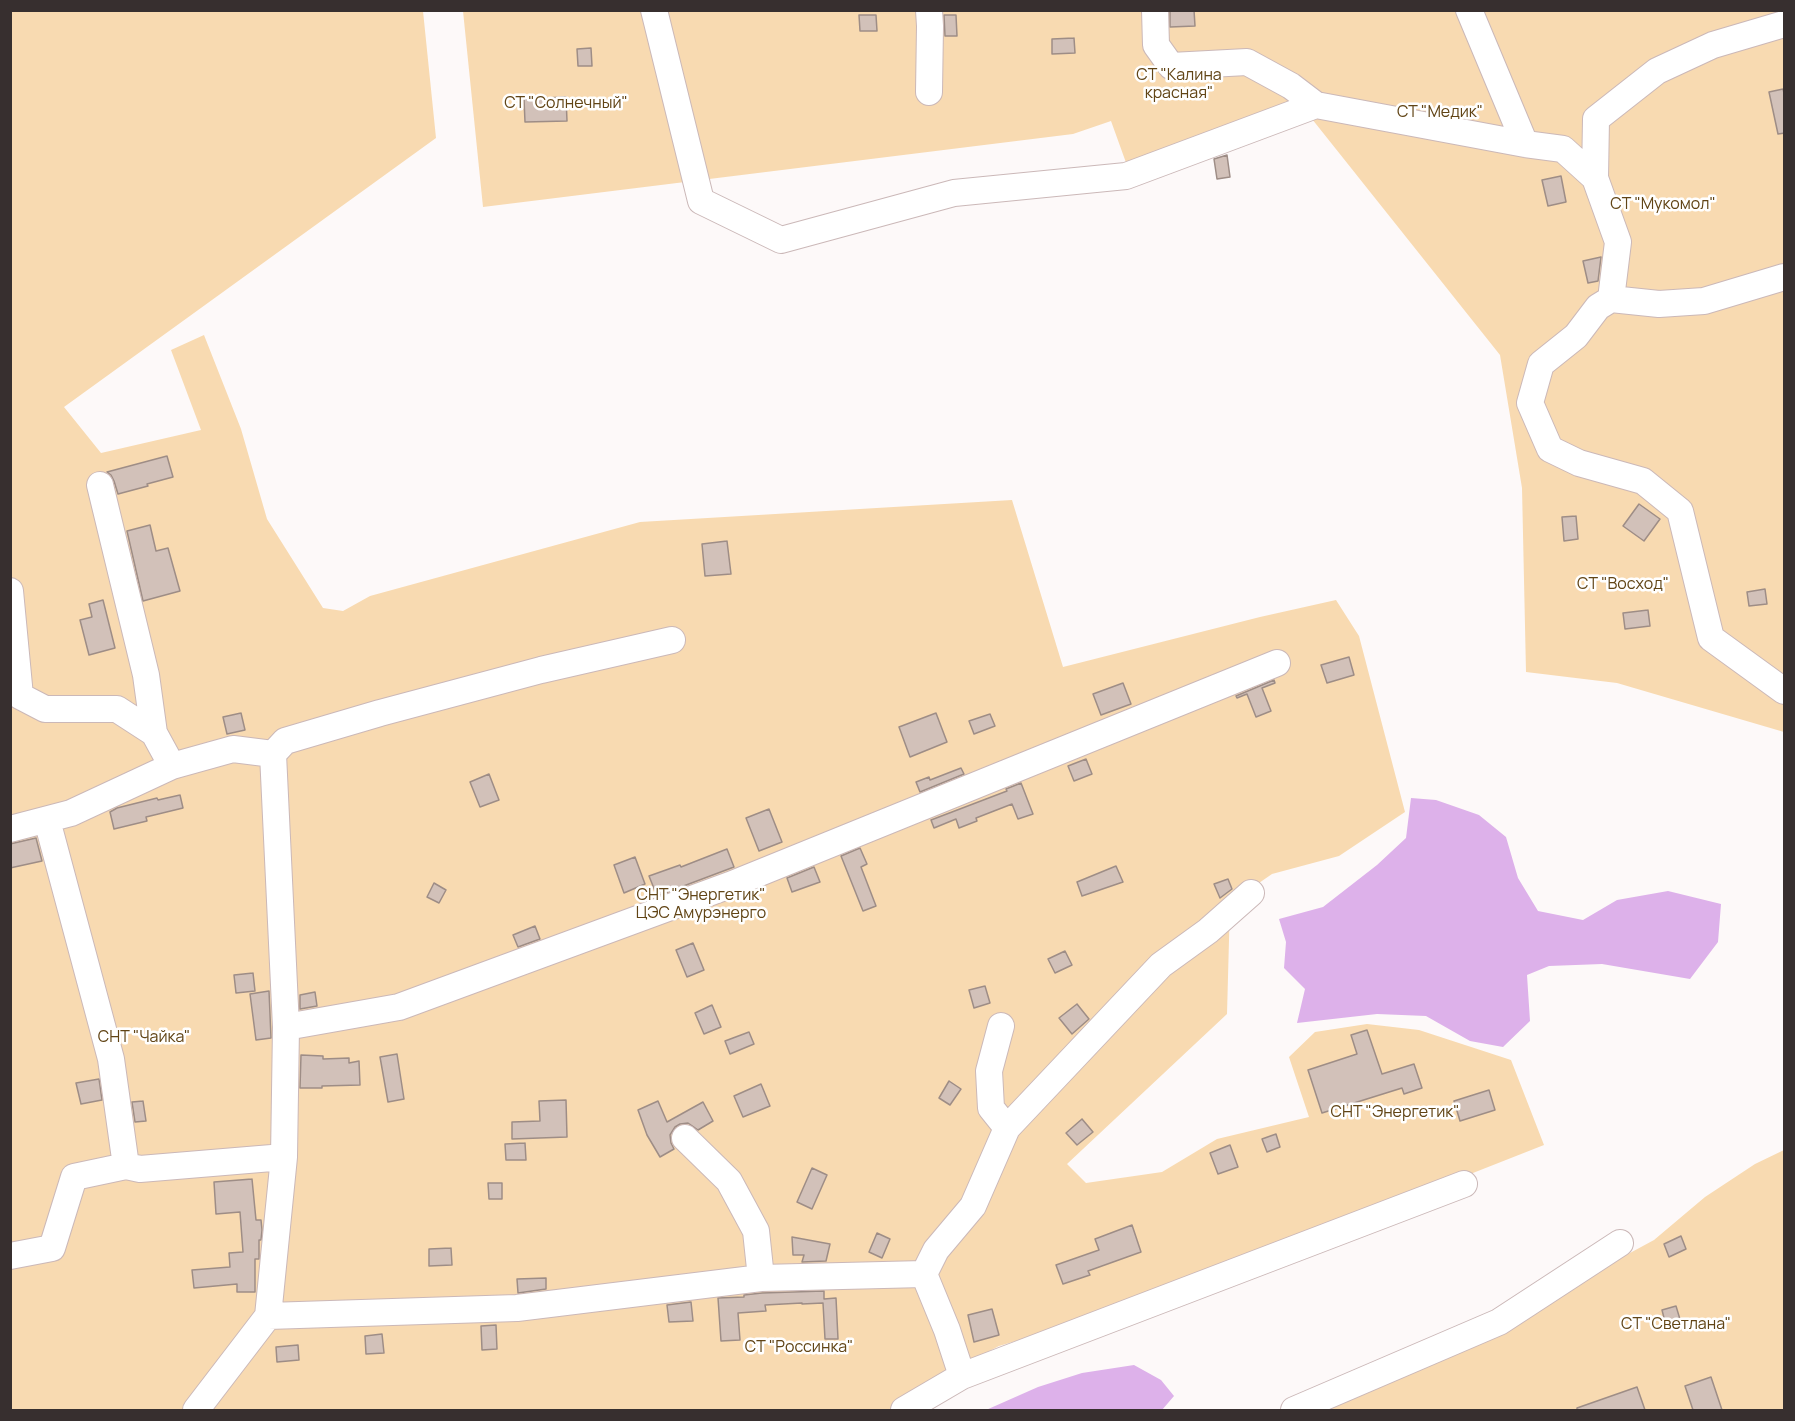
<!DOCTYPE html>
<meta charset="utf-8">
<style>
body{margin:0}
#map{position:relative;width:1795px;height:1421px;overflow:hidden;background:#fdf9f9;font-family:Manrope,sans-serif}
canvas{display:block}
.frame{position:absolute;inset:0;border:12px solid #372f2f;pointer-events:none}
</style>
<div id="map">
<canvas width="1795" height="1421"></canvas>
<div class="frame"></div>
</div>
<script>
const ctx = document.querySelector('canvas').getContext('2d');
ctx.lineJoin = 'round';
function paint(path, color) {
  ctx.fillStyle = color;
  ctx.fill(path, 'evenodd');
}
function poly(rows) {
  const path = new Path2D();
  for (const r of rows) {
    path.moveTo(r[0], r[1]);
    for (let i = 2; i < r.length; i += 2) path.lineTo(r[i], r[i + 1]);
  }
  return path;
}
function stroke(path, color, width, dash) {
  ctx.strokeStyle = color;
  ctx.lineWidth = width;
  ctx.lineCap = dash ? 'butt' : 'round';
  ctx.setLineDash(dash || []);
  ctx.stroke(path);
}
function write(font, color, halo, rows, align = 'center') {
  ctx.font = font + ' Manrope,sans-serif';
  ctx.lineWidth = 5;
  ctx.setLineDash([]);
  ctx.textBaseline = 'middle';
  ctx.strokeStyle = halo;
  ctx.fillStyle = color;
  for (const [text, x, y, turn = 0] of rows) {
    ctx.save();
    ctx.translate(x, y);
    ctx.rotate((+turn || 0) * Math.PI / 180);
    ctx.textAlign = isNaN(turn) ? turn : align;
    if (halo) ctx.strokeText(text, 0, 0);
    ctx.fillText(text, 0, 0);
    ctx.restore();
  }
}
const green = poly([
 [10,11,423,11,436,138,64,407,101,453,201,430,171,350,204,335,241,429,267,519,323,608,343,611,370,596,640,522,1012,500,1063,667,1260,617,1336,600,1359,636,1405,812,1339,856,1272,874,1230,903,1227,1014,1067,1164,1086,1183,1162,1172,1217,1139,1309,1117,1289,1057,1315,1032,1367,1024,1419,1030,1511,1060,1544,1145,1379,1210,1090,1319,999,1346,947,1373,888,1410,11,1410],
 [463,11,1784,11,1784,732,1617,683,1526,672,1522,488,1500,355,1312,119,1133,182,1111,121,1073,134,483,207],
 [1784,1150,1784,1410,1311,1410,1569,1286,1654,1240,1705,1197,1755,1164]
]);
const water = poly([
 [1411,798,1436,800,1479,815,1506,837,1518,878,1538,911,1583,920,1617,900,1668,891,1721,904,1718,942,1690,979,1602,964,1549,966,1527,975,1530,1021,1503,1047,1470,1041,1426,1016,1377,1014,1297,1023,1305,989,1284,968,1286,942,1279,919,1323,907,1377,865,1406,838],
 [1134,1365,1161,1380,1174,1396,1162,1410,986,1410,1038,1387,1082,1373]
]);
const building = poly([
 [1194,10,1195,26,1170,27,1170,11,1194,10],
 [859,15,876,15,877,31,860,31,859,15],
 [944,15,956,15,957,36,945,36,944,15],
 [1074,38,1075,53,1052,54,1052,39,1074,38],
 [591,48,592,66,578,66,577,49,591,48],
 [1783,89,1785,97,1785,133,1778,134,1769,92,1783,89],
 [566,97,567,121,525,122,524,99,566,97],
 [1227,155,1230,177,1217,179,1214,159,1227,155],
 [1561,176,1566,202,1548,206,1542,180,1561,176],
 [1601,257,1598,281,1588,283,1583,261,1601,257],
 [167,456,173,477,147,484,148,486,118,494,114,481,111,475,107,472,167,456],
 [1639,504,1660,519,1644,541,1623,526,1639,504],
 [1576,516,1578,539,1564,541,1562,517,1576,516],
 [150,525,156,551,168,548,180,591,143,601,127,531,150,525],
 [727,541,731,574,705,576,702,544,727,541],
 [1765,589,1767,604,1749,606,1747,592,1765,589],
 [103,600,115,648,89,655,80,620,92,617,89,604,103,600],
 [1648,610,1650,626,1625,629,1623,613,1648,610],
 [1349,657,1354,675,1327,683,1321,665,1349,657],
 [1274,680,1275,683,1262,688,1271,711,1256,717,1247,694,1237,698,1236,696,1274,680],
 [1123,683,1131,704,1101,715,1093,694,1123,683],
 [241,713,245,730,227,734,223,717,241,713],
 [936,713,947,742,910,757,899,727,936,713],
 [990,714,995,726,974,734,969,721,990,714],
 [1086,759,1092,774,1074,781,1068,766,1086,759],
 [961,768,964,774,920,792,916,782,929,777,930,780,961,768],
 [489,774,499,800,480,807,470,782,489,774],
 [1021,783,1033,814,1018,819,1012,804,976,818,977,821,959,828,956,819,934,828,931,820,1007,791,1006,789,1021,783],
 [180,795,183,808,146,817,147,821,114,829,110,812,117,808,157,798,158,800,180,795],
 [769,809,782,842,759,851,746,818,769,809],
 [36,838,42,861,10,868,10,844,36,838],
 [860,848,867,864,861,867,876,906,863,911,841,856,860,848],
 [727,849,734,867,657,896,649,876,680,865,681,867,727,849],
 [635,857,645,884,624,893,614,865,635,857],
 [1116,866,1123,882,1082,896,1077,882,1116,866],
 [814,867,820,882,792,892,787,878,814,867],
 [1228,879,1232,889,1220,898,1214,884,1228,879],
 [434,883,446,890,439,903,427,897,434,883],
 [535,926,540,939,518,947,513,935,535,926],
 [693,943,704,970,687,977,676,950,693,943],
 [1065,951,1072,965,1055,973,1048,959,1065,951],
 [253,973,255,991,236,993,234,975,253,973],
 [985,986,990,1003,974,1008,969,990,985,986],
 [269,991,271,1038,256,1040,250,994,269,991],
 [315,992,317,1006,300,1009,300,995,315,992],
 [1077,1004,1089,1019,1072,1034,1059,1018,1077,1004],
 [712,1005,721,1027,704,1034,695,1013,712,1005],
 [1367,1030,1382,1074,1414,1064,1422,1088,1404,1094,1402,1088,1322,1113,1308,1070,1357,1054,1351,1035,1367,1030],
 [749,1032,754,1044,730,1054,725,1041,749,1032],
 [397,1054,404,1099,388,1102,380,1057,397,1054],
 [301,1055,323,1056,323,1059,349,1058,349,1063,359,1061,360,1085,322,1086,322,1088,300,1088,301,1055],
 [99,1079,102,1100,81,1104,76,1083,99,1079],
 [949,1081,961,1089,950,1105,939,1098,949,1081],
 [761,1084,770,1106,743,1117,734,1096,761,1084],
 [1489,1090,1495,1110,1460,1121,1454,1101,1489,1090],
 [566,1100,567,1137,512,1139,512,1122,540,1121,539,1101,566,1100],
 [143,1101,146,1121,135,1122,132,1102,143,1101],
 [658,1101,667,1122,703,1102,713,1121,698,1130,688,1123,680,1124,675,1127,670,1135,671,1143,674,1149,660,1157,647,1135,638,1110,658,1101],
 [1082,1119,1093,1132,1077,1145,1066,1133,1082,1119],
 [1276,1134,1280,1147,1267,1152,1262,1139,1276,1134],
 [525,1143,526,1160,506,1160,505,1144,525,1143],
 [1230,1145,1238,1167,1218,1174,1210,1153,1230,1145],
 [812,1168,827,1175,812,1209,797,1202,812,1168],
 [252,1179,256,1220,261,1220,262,1230,261,1240,259,1240,259,1259,255,1259,255,1292,237,1292,237,1284,194,1288,192,1270,230,1267,229,1253,243,1252,240,1212,216,1214,214,1182,252,1179],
 [488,1183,502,1183,502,1199,489,1199,488,1183],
 [1132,1225,1141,1252,1088,1271,1090,1275,1063,1284,1056,1265,1099,1250,1095,1239,1132,1225],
 [877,1233,890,1239,882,1258,869,1252,877,1233],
 [1681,1236,1686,1249,1669,1257,1664,1244,1681,1236],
 [792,1237,830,1244,826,1261,802,1262,804,1255,793,1255,792,1237],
 [451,1248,452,1265,429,1266,429,1249,451,1248],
 [546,1278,546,1289,518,1293,517,1279,546,1278],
 [824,1291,824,1299,836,1298,838,1339,825,1339,823,1303,802,1304,802,1303,765,1305,766,1311,738,1313,740,1340,721,1341,718,1298,744,1297,744,1295,762,1293,824,1291],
 [691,1302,693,1321,669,1322,667,1305,691,1302],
 [1676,1306,1682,1326,1667,1330,1662,1310,1676,1306],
 [992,1309,999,1335,974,1342,968,1315,992,1309],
 [496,1325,497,1349,482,1350,481,1326,496,1325],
 [382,1334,384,1353,366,1354,365,1336,382,1334],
 [298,1345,299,1360,277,1362,276,1347,298,1345],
 [1711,1377,1722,1410,1693,1410,1685,1386,1711,1377],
 [1637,1387,1645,1410,1577,1410,1577,1408,1637,1387]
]);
const minor = poly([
 [654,10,701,201,781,240,954,193,1126,176,1316,105,1525,144,1563,149,1595,178,1618,242,1611,299],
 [929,10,930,26,929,92],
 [1155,10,1156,45,1171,66,1247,62,1291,86,1316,105],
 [1469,10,1525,144],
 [1595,178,1596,119,1657,71,1713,45,1784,24],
 [1784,277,1704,301,1659,304,1611,299,1598,307,1576,336,1541,364,1530,403,1550,449,1579,463,1643,481,1680,511,1711,638,1784,691],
 [100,485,146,675,154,733,172,766],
 [10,591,20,696],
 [10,685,20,696,45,709,117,709,154,733],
 [47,820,111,1059,126,1166],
 [10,829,71,813,172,766,233,749,273,754],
 [1001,1026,989,1071,991,1108,1007,1128],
 [286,1027,399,1007,730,885,1277,663],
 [685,1138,729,1181,756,1231,761,1278],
 [10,1256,52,1248,74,1177,126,1166,140,1169,284,1157],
 [924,1274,936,1250,973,1206,1007,1128,1161,965,1208,931,1251,893],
 [268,1316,517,1308,761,1278,924,1274,947,1330,962,1376],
 [196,1410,268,1316,284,1157,286,1027,273,754,285,741,380,713,541,670,672,640],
 [904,1410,962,1376,1464,1184],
 [1294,1410,1499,1322,1620,1243]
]);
const parkNames = [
 ["СТ \"Калина",1179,76],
 ["красная\"",1179,94],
 ["СТ \"Солнечный\"",566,104],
 ["СТ \"Медик\"",1440,113],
 ["СТ \"Мукомол\"",1663,205],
 ["СТ \"Восход\"",1623,585],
 ["СНТ \"Энергетик\"",701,896],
 ["ЦЭС Амурэнерго",701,914],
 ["СНТ \"Чайка\"",144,1038],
 ["СНТ \"Энергетик\"",1395,1113],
 ["СТ \"Светлана\"",1676,1325],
 ["СТ \"Россинка\"",799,1348]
];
paint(green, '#f8dab1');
paint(water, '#ddb1ea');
paint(building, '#d2c1b9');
stroke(building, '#9e8d86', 1.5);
stroke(minor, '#cbb8b8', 28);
stroke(minor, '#fff', 26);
write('16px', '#614415', '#fff', parkNames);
</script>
